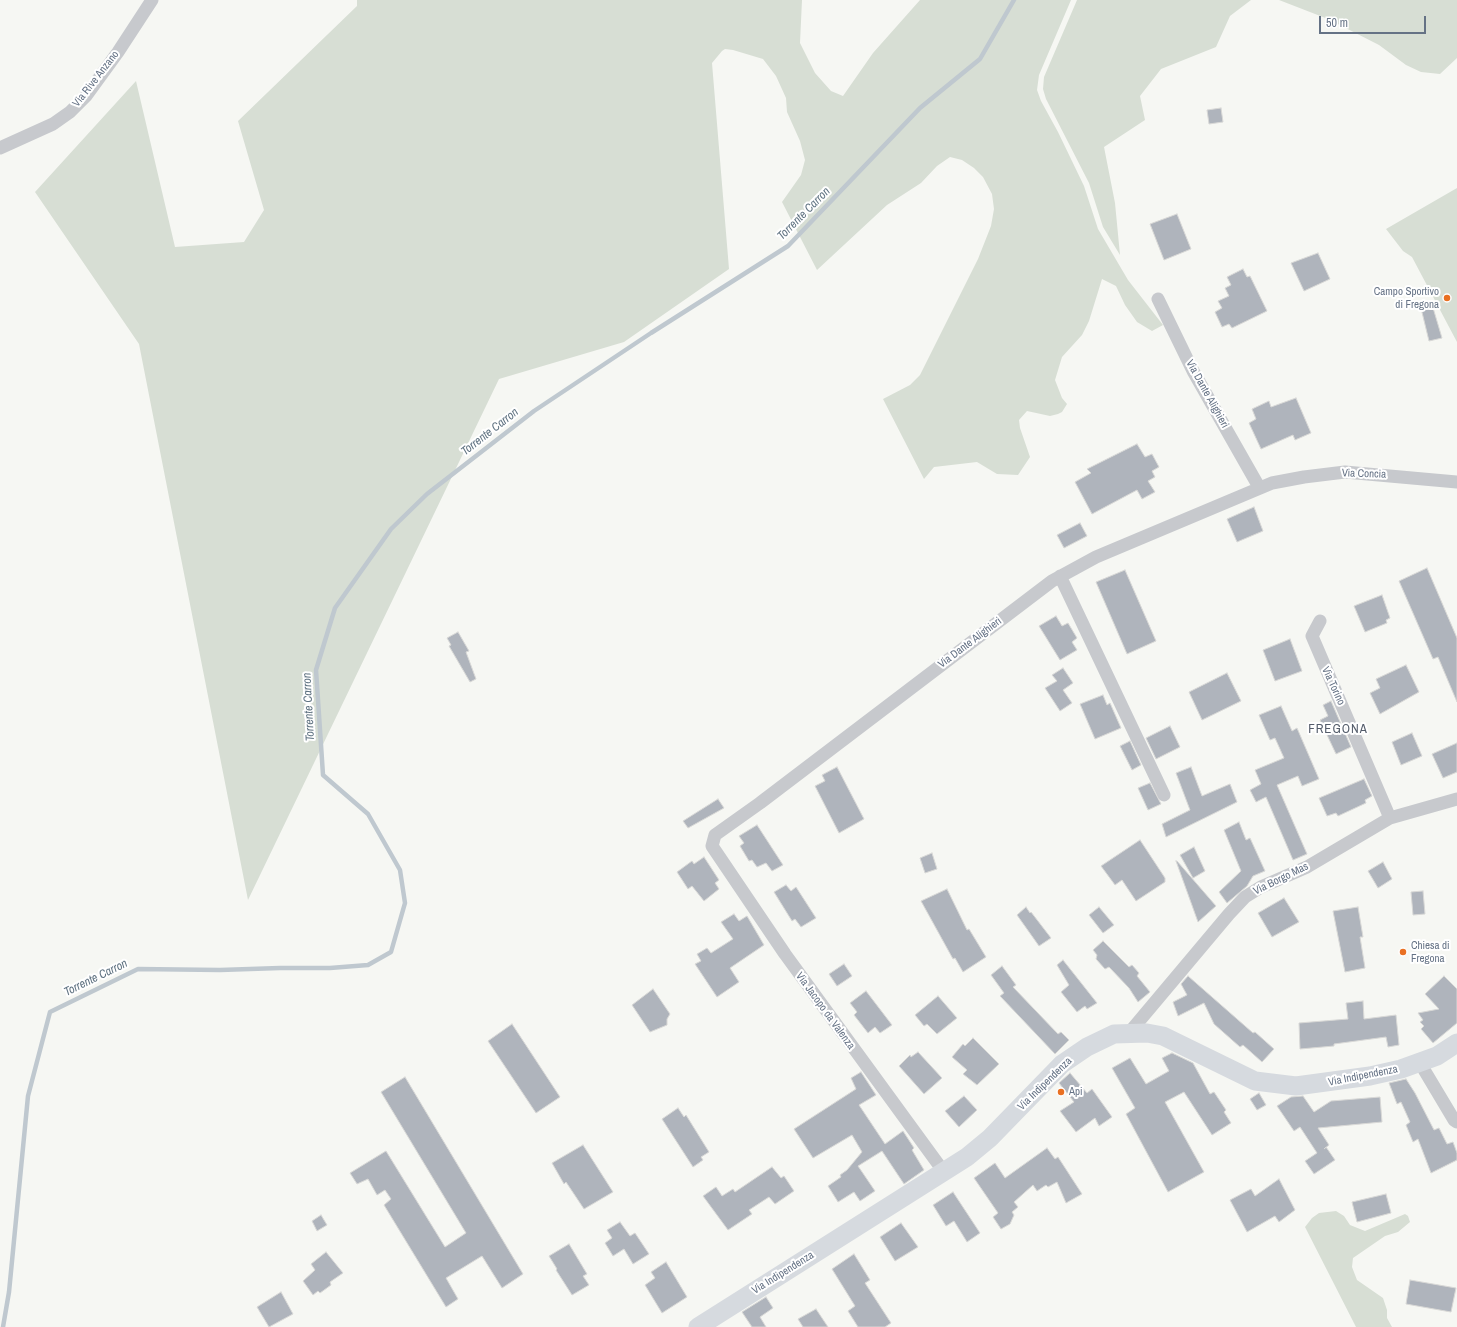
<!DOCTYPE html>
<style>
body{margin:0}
#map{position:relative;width:1457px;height:1327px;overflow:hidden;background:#f6f7f3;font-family:"Archivo Narrow",sans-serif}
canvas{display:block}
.scale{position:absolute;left:1319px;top:16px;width:107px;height:18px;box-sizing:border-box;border:2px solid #657285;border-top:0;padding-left:5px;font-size:12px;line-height:14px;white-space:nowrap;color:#657285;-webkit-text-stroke:3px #fff;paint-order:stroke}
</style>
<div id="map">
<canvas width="1457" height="1327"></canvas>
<div class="scale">50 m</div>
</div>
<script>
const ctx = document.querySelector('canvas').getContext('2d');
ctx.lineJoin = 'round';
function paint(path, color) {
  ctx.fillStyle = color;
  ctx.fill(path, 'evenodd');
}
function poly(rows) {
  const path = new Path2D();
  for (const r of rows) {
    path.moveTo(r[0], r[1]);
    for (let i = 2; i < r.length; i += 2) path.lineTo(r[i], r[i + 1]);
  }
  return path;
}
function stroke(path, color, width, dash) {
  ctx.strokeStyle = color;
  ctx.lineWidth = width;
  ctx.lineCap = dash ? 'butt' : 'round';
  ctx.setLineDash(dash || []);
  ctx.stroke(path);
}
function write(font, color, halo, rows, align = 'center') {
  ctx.font = font + ' "Archivo Narrow",sans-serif';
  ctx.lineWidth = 4;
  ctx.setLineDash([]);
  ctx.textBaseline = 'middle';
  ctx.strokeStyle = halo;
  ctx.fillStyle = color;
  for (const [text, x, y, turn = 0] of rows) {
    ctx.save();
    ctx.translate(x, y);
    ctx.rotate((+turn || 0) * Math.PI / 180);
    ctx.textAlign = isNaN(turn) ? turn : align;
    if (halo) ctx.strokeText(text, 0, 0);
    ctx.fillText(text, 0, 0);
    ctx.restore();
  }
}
const green = poly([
 [357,0,802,0,800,43,815,73,831,91,843,96,873,53,920,0,1071,0,1039,75,1037,90,1041,101,1058,132,1084,186,1098,229,1128,280,1163,325,1152,331,1137,322,1125,305,1116,286,1102,279,1089,321,1082,335,1062,357,1055,380,1062,398,1067,404,1062,412,1058,414,1050,416,1027,411,1019,420,1020,428,1030,457,1018,475,997,474,977,462,934,467,924,479,883,399,910,385,920,375,978,259,991,226,994,209,992,194,983,177,974,168,962,160,950,157,937,166,921,183,887,205,817,270,782,202,801,175,805,160,800,141,787,112,786,98,776,76,763,59,733,50,725,49,722,51,712,63,729,269,624,342,499,379,248,900,139,344,35,192,136,81,175,247,244,242,264,210,238,121,357,6],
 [1077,0,1251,0,1230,16,1216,47,1161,69,1140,96,1145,120,1104,147,1115,203,1120,255,1103,227,1089,183,1046,99,1043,89,1044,77],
 [1279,0,1457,0,1457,58,1440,74,1421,72,1406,65,1379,45,1328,19],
 [1457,188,1457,342,1412,257,1403,251,1386,229],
 [1336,1211,1344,1216,1350,1225,1365,1231,1405,1214,1408,1216,1410,1222,1398,1232,1385,1236,1353,1258,1352,1267,1357,1280,1383,1298,1387,1310,1387,1318,1392,1327,1356,1327,1305,1227,1312,1218,1319,1213]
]);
const stream = poly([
 [3,1327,9,1292,28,1096,50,1012,138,969,220,970,280,968,330,968,368,965,391,952,405,903,400,870,368,814,323,775,316,670,335,608,391,529,427,494,534,411,651,333,788,246,920,108,980,59,1014,0]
]);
const building = poly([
 [1221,108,1223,122,1209,124,1207,110,1221,108],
 [1177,214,1191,249,1164,260,1150,224,1177,214],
 [1318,253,1330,279,1304,291,1291,263,1318,253],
 [1243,269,1247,277,1250,276,1267,311,1232,328,1229,324,1222,327,1215,312,1222,308,1218,301,1229,296,1225,288,1231,285,1227,277,1243,269],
 [1431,301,1442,338,1429,341,1420,304,1431,301],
 [1296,398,1311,433,1295,440,1293,435,1261,449,1249,423,1256,419,1252,409,1269,401,1271,407,1296,398],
 [1137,444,1145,457,1152,454,1159,467,1152,471,1155,477,1148,481,1155,492,1142,499,1137,490,1092,514,1075,482,1091,473,1087,469,1137,444],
 [1254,507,1263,531,1237,542,1227,519,1254,507],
 [1080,523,1087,536,1064,548,1057,535,1080,523],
 [1427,568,1457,638,1457,702,1438,657,1433,659,1399,581,1427,568],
 [1125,570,1156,641,1127,654,1096,582,1125,570],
 [1382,595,1390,618,1386,620,1387,623,1365,632,1354,606,1382,595],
 [1056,616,1062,626,1068,623,1077,638,1072,642,1077,650,1060,660,1039,626,1056,616],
 [458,632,469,651,466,652,476,679,470,682,449,646,451,645,447,638,458,632],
 [1290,639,1302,671,1275,681,1263,650,1290,639],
 [1406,665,1419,692,1380,714,1370,693,1380,688,1376,679,1406,665],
 [1063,668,1073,683,1063,690,1072,703,1060,711,1045,688,1057,681,1052,675,1063,668],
 [1227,673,1241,701,1202,720,1189,692,1227,673],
 [1103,695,1107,705,1110,703,1121,728,1095,739,1080,704,1103,695],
 [1331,701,1351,747,1336,754,1320,720,1328,716,1323,705,1331,701],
 [1281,706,1292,731,1297,728,1319,779,1302,786,1298,776,1277,785,1307,854,1293,860,1266,797,1256,802,1250,790,1261,784,1255,770,1284,758,1275,738,1270,740,1259,715,1281,706],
 [1170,726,1180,747,1156,759,1146,738,1170,726],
 [1412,733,1422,756,1401,765,1392,742,1412,733],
 [1130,741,1141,765,1132,770,1120,746,1130,741],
 [1457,743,1457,772,1443,778,1432,754,1457,743],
 [837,767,864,819,839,833,815,786,825,781,822,775,837,767],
 [1191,767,1202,796,1230,784,1237,802,1166,837,1162,824,1190,810,1176,773,1191,767],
 [1364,779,1372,796,1365,800,1366,803,1338,816,1336,813,1327,816,1319,798,1364,779],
 [1150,783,1161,804,1148,810,1138,788,1150,783],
 [718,799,724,808,688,828,683,821,718,799],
 [1239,822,1246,840,1250,838,1265,871,1253,876,1247,886,1227,903,1219,892,1241,871,1224,830,1239,822],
 [757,825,783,865,772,871,766,863,757,867,752,860,749,861,740,846,744,843,739,836,757,825],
 [1140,840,1165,878,1165,882,1136,901,1122,880,1115,885,1101,866,1140,840],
 [1194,847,1205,871,1193,878,1180,855,1194,847],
 [932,853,937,869,925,873,920,858,932,853],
 [704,857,719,880,715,883,719,889,704,901,692,886,688,889,677,872,692,861,694,864,704,857],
 [1176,861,1177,861,1216,906,1198,922,1176,861],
 [1383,862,1392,879,1378,888,1368,871,1383,862],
 [786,885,791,891,796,887,816,918,801,927,795,919,792,921,774,892,786,885],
 [947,889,967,930,969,929,986,957,963,972,955,958,953,959,921,901,947,889],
 [1423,891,1425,914,1413,915,1411,892,1423,891],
 [1284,898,1299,922,1272,937,1258,913,1284,898],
 [1026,907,1030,913,1031,912,1051,938,1039,946,1017,915,1026,907],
 [1099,907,1114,925,1103,933,1089,915,1099,907],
 [1358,907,1363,937,1360,937,1365,968,1345,972,1333,911,1358,907],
 [734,914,739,921,747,916,764,945,730,968,739,982,717,997,695,964,701,961,697,954,707,948,711,953,733,939,721,922,734,914],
 [1103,941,1129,967,1132,965,1139,973,1137,976,1150,992,1138,1002,1129,988,1109,967,1105,969,1096,959,1097,955,1093,950,1103,941],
 [1063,960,1097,1003,1087,1009,1085,1006,1077,1012,1061,992,1069,985,1057,965,1063,960],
 [844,964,852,976,837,986,829,974,844,964],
 [1002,966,1016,985,1013,987,1058,1034,1061,1032,1069,1040,1055,1054,1000,996,1004,993,991,975,1002,966],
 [1188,976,1253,1033,1255,1032,1274,1049,1262,1062,1243,1045,1240,1047,1214,1024,1204,1003,1178,1016,1173,1002,1187,995,1181,984,1188,976],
 [1444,976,1457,989,1457,1023,1433,1043,1421,1029,1424,1026,1420,1022,1423,1020,1418,1013,1439,1009,1425,994,1444,976],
 [653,989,670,1014,667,1019,667,1025,650,1032,632,1005,653,989],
 [866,991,892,1025,880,1033,875,1027,868,1033,854,1015,857,1012,850,1003,866,991],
 [938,996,957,1018,937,1034,927,1024,924,1026,915,1015,938,996],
 [1363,1001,1364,1019,1396,1015,1399,1045,1388,1047,1386,1037,1334,1044,1334,1046,1300,1049,1299,1023,1348,1019,1346,1003,1363,1001],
 [512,1024,560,1097,536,1113,488,1041,512,1024],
 [973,1038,999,1064,977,1085,963,1074,967,1070,952,1057,963,1044,965,1046,973,1038],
 [918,1052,942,1078,924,1094,899,1066,910,1055,911,1057,918,1052],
 [1172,1053,1193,1063,1210,1094,1214,1092,1226,1110,1224,1112,1231,1123,1212,1135,1184,1092,1165,1102,1204,1172,1168,1192,1126,1114,1135,1108,1112,1068,1130,1058,1146,1084,1169,1071,1162,1058,1172,1053],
 [861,1072,876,1095,859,1105,885,1144,903,1131,914,1148,912,1150,924,1170,904,1184,882,1151,858,1166,875,1191,860,1201,854,1192,838,1202,828,1186,841,1177,840,1175,847,1170,862,1152,852,1135,813,1158,794,1129,856,1089,851,1078,861,1072],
 [1070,1073,1087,1093,1092,1089,1112,1117,1099,1126,1095,1118,1076,1132,1060,1111,1074,1102,1059,1083,1070,1073],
 [405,1077,523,1274,502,1288,482,1256,446,1278,458,1299,446,1307,384,1205,391,1199,385,1190,377,1195,368,1179,357,1184,350,1173,386,1151,445,1247,466,1233,381,1092,405,1077],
 [1406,1079,1415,1093,1434,1130,1439,1128,1447,1144,1453,1142,1457,1153,1457,1160,1431,1173,1418,1139,1413,1142,1406,1125,1410,1122,1401,1102,1397,1104,1389,1083,1406,1079],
 [1259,1093,1266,1105,1257,1110,1250,1099,1259,1093],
 [964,1096,977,1110,959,1127,945,1111,964,1096],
 [1303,1096,1314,1112,1331,1101,1380,1097,1382,1122,1318,1128,1329,1145,1324,1149,1326,1147,1335,1160,1314,1174,1305,1161,1317,1153,1300,1127,1294,1131,1277,1106,1291,1097,1303,1096],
 [678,1108,684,1117,686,1115,709,1152,701,1157,703,1160,693,1167,662,1119,678,1108],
 [583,1145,613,1192,584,1209,566,1182,564,1184,552,1163,583,1145],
 [1047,1148,1055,1159,1058,1157,1082,1194,1066,1203,1057,1182,1048,1187,1046,1185,1037,1191,1033,1185,1014,1202,1018,1207,1012,1212,1014,1215,1010,1224,1001,1229,993,1217,998,1213,974,1178,995,1163,1005,1178,1047,1148],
 [772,1167,781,1178,784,1176,794,1191,775,1204,769,1197,749,1210,752,1214,728,1230,703,1196,716,1187,722,1196,733,1189,735,1192,772,1167],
 [1279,1179,1295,1210,1279,1222,1275,1216,1247,1232,1230,1200,1251,1189,1255,1196,1279,1179],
 [953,1192,980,1233,967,1242,954,1221,946,1226,933,1205,953,1192],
 [1386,1194,1391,1213,1357,1222,1352,1202,1386,1194],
 [321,1215,327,1225,317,1231,312,1221,321,1215],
 [620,1222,630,1236,635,1233,649,1254,633,1264,624,1249,613,1256,605,1243,612,1238,607,1230,620,1222],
 [901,1223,918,1247,895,1261,880,1237,901,1223],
 [569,1244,587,1274,583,1276,589,1285,572,1295,556,1270,557,1269,549,1256,569,1244],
 [326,1252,343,1273,330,1282,331,1285,320,1293,318,1291,313,1295,303,1281,315,1270,311,1264,326,1252],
 [854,1254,870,1280,865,1283,891,1323,885,1327,858,1327,848,1311,855,1306,832,1269,854,1254],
 [666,1262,687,1297,662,1313,645,1285,655,1278,651,1272,666,1262],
 [1410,1280,1456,1288,1451,1312,1406,1304,1410,1280],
 [281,1292,293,1314,269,1327,257,1307,281,1292],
 [766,1297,773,1308,760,1317,766,1327,752,1327,742,1312,766,1297],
 [816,1309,828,1327,803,1327,798,1319,816,1309]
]);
const street = poly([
 [0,148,53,124,70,112,86,96,118,52,152,0],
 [1158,299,1193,371,1259,487],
 [1060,576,1164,795],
 [1320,621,1312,636,1390,818],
 [1129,1033,1229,914,1245,897,1261,887,1307,867,1390,818,1457,799],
 [1420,1063,1454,1120,1457,1122],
 [944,1172,785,954,712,846,715,835,760,803,1052,581,1096,557,1272,483,1304,477,1345,472,1457,482]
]);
const secondary = poly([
 [698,1327,967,1157,990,1138,1062,1064,1087,1047,1114,1034,1147,1033,1163,1036,1255,1081,1296,1086,1370,1076,1401,1069,1437,1056,1457,1043]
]);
const markers = [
 [1447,298,4,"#e97022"],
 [1403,952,4,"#e97022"],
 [1061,1092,4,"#e97022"]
];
const streetNames = [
 ["Via Rive Anzano",96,79,-52],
 ["Via Dante Alighieri",1207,394,61],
 ["Via Concia",1364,474,2],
 ["Via Dante Alighieri",970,643,-37],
 ["Via Torino",1333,686,65],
 ["Via Borgo Mas",1281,879,-26],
 ["Via Jacopo da Valenza",825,1011,54],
 ["Via Indipendenza",1363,1076,-11],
 ["Via Indipendenza",1045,1084,-44],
 ["Via Indipendenza",783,1273,-32]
];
const poiNames = [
 ["Campo Sportivo",1439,292,"right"],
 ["di Fregona",1439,305,"right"],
 ["Chiesa di",1411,946],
 ["Fregona",1411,959],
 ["Api",1069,1092]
];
const waterNames = [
 ["Torrente Carron",804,214,-45],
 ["Torrente Carron",490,432,-38],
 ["Torrente Carron",309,707,-93],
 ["Torrente Carron",96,978,-26]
];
const quarterNames = [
 ["FREGONA",1338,730]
];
paint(green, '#d7ded4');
stroke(stream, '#bfc8cf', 4.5);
paint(building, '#afb4bc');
stroke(building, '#d8d8d6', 1);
stroke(street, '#c7c9cd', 13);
stroke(secondary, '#d6dadf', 19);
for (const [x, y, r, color] of markers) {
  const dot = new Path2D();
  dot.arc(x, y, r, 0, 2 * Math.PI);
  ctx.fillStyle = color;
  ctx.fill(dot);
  stroke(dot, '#fff', 1.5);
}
write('11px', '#657285', '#fff', streetNames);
write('11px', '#657285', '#fff', poiNames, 'left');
write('italic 12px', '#607382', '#fff', waterNames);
ctx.letterSpacing = '1px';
write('13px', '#535c6a', '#fff', quarterNames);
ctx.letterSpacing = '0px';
</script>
